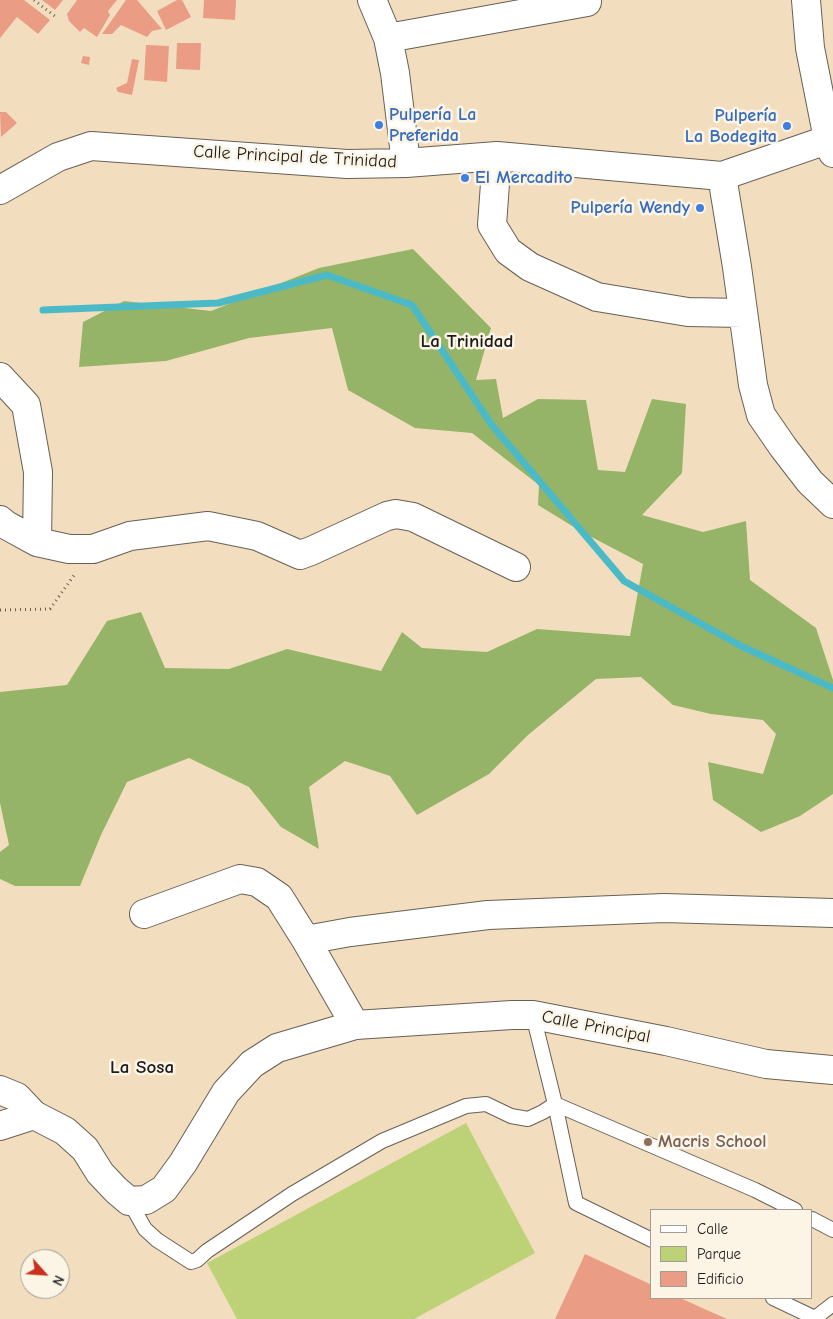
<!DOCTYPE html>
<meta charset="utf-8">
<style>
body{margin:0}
#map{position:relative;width:833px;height:1319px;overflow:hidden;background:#f2debf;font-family:"Comic Neue",sans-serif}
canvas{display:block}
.legend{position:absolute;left:650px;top:1209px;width:162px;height:90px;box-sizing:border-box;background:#fcf5e5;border:1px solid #a29e95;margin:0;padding:6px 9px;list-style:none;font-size:15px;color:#1c1c1c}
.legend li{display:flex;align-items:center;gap:10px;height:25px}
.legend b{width:25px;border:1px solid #a29e95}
.north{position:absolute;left:20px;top:1249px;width:50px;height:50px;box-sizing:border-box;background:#fcf5e5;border:1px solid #a29e95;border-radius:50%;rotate:116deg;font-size:14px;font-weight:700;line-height:20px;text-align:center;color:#1c1c1c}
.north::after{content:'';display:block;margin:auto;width:18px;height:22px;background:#c8321e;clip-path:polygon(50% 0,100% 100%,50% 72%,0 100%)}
</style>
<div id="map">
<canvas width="833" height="1319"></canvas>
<ul class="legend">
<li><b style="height:6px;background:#fff"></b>Calle</li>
<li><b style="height:14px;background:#bdd276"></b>Parque</li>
<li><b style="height:14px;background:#ea9c85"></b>Edificio</li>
</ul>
<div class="north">N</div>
</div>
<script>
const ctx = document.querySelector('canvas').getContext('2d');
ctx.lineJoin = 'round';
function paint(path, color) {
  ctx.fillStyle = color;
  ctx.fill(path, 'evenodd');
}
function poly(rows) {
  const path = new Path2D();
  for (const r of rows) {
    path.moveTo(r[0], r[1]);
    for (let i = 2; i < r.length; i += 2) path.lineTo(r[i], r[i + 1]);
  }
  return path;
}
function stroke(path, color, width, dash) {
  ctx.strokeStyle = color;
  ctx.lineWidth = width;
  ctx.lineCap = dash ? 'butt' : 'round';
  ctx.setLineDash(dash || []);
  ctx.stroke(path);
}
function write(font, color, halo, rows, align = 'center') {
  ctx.font = font + ' "Comic Neue",sans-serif';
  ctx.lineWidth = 5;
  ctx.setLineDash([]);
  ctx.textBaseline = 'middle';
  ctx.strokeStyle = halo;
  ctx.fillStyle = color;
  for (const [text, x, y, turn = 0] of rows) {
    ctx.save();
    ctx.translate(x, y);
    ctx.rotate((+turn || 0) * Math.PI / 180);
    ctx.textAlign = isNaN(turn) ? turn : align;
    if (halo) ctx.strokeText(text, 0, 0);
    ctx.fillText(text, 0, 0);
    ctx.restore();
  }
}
const green = poly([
 [466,1123,535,1253,414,1319,237,1319,207,1263]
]);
const forest = poly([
 [413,249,491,328,476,380,496,379,503,418,538,399,586,400,598,470,625,472,652,399,686,404,682,473,642,515,703,532,746,521,750,580,816,628,833,680,833,794,800,816,761,832,713,800,708,762,763,774,776,734,763,720,711,714,673,705,641,677,596,679,528,735,489,774,417,815,390,776,345,761,309,787,319,849,281,827,249,787,189,758,127,782,101,835,80,886,15,886,0,879,0,852,9,845,0,803,0,692,67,685,107,621,141,612,165,668,229,669,287,649,381,671,402,632,422,648,487,652,537,629,630,636,643,564,582,532,538,505,539,485,472,433,415,428,348,390,332,328,249,338,166,361,79,367,83,322,124,301,211,311,319,268]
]);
const stream = poly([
 [43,310,218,303,327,275,412,305,491,424,624,581,741,646,833,688]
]);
const building = poly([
 [0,0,24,0,50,20,38,34,17,17,0,38],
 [42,0,63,0,55,10],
 [77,0,117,0,108,11,110,15,97,37,84,28,80,32,69,21,67,14],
 [126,0,137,0,162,29,152,31,147,37,121,25,112,34,102,34],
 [177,0,182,0,191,17,166,30,157,11],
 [204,0,236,0,235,20,203,18],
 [177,43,201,43,200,70,176,69],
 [146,45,169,46,167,82,144,80],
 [83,56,90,57,89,65,81,63],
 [132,59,139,60,132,95,118,92,116,88,127,83],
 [0,112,6,112,17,123,1,137],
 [585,1254,652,1285,652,1298,680,1298,727,1319,555,1319]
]);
const path = poly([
 [34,0,56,17],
 [0,610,50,609,75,574]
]);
const lane = poly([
 [533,1015,555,1104,576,1203,652,1240],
 [129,1201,145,1229,157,1240,191,1262,197,1260,207,1251,292,1194,382,1141,466,1106,486,1104,511,1116,528,1119,543,1112,555,1104,755,1190,795,1210],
 [812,1219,833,1230],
 [773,1298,815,1318,833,1304]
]);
const street = poly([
 [372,0,388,38,395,73,406,163],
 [806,0,810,48,828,139,833,153],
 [388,38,587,2],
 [497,156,492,225,508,251,530,267,597,297,688,312,743,313],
 [722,176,737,267,753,385,761,415,783,447,810,482,833,504],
 [0,190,58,157,91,146,347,164,406,163,497,156,722,176,833,138],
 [0,377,26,405,38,472,37,542,69,549,93,549,130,536,208,526,257,536,300,555,311,551,387,516,396,514,413,517,516,567],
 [0,520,6,525,37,542],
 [144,914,240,879,257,882,279,897,306,940],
 [355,1025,306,940,350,932,488,915,664,908,833,913],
 [0,1090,17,1097,34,1115]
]);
const secondary = poly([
 [0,1126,34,1115,65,1131,85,1149,100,1173,116,1190,129,1201,146,1200,164,1189,183,1163,226,1092,252,1064,277,1048,355,1025,512,1015,533,1015,666,1041,766,1064,833,1070]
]);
const markers = [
 [379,125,5,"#3f7fe0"],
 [787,126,5,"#3f7fe0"],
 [465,178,5,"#3f7fe0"],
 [700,208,5,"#3f7fe0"],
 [648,1142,5,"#8d6e63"]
];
const shopNames = [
 ["Pulpería La",389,115],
 ["Preferida",389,136],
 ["Pulpería",777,116,"right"],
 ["La Bodegita",777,137,"right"],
 ["El Mercadito",475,178],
 ["Pulpería Wendy",690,208,"right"]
];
const streetNames = [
 ["Calle Principal de Trinidad",295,157,3],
 ["Calle Principal",596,1027,11]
];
const educationNames = [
 ["Macris School",658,1142]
];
const neighbourhoodNames = [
 ["La Trinidad",467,342],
 ["La Sosa",142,1068]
];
paint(green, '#bdd276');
paint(forest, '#96b467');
stroke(stream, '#4cbac6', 7);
paint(building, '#ea9c85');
stroke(lane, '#676055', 16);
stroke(street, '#676055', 30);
stroke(secondary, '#676055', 30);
stroke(path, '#676055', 3, [1, 4]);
stroke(lane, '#fff', 14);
stroke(street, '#fff', 28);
stroke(secondary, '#fff', 28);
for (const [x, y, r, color] of markers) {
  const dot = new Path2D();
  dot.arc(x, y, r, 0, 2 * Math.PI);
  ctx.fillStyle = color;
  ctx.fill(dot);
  stroke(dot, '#fcf5e5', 2);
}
write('bold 18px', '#366cbe', '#fcf5e5', shopNames, 'left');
write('18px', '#1c1c1c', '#fcf5e5', streetNames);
write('bold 18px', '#785e54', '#fcf5e5', educationNames, 'left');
write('bold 19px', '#1c1c1c', '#fcf5e5', neighbourhoodNames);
</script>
